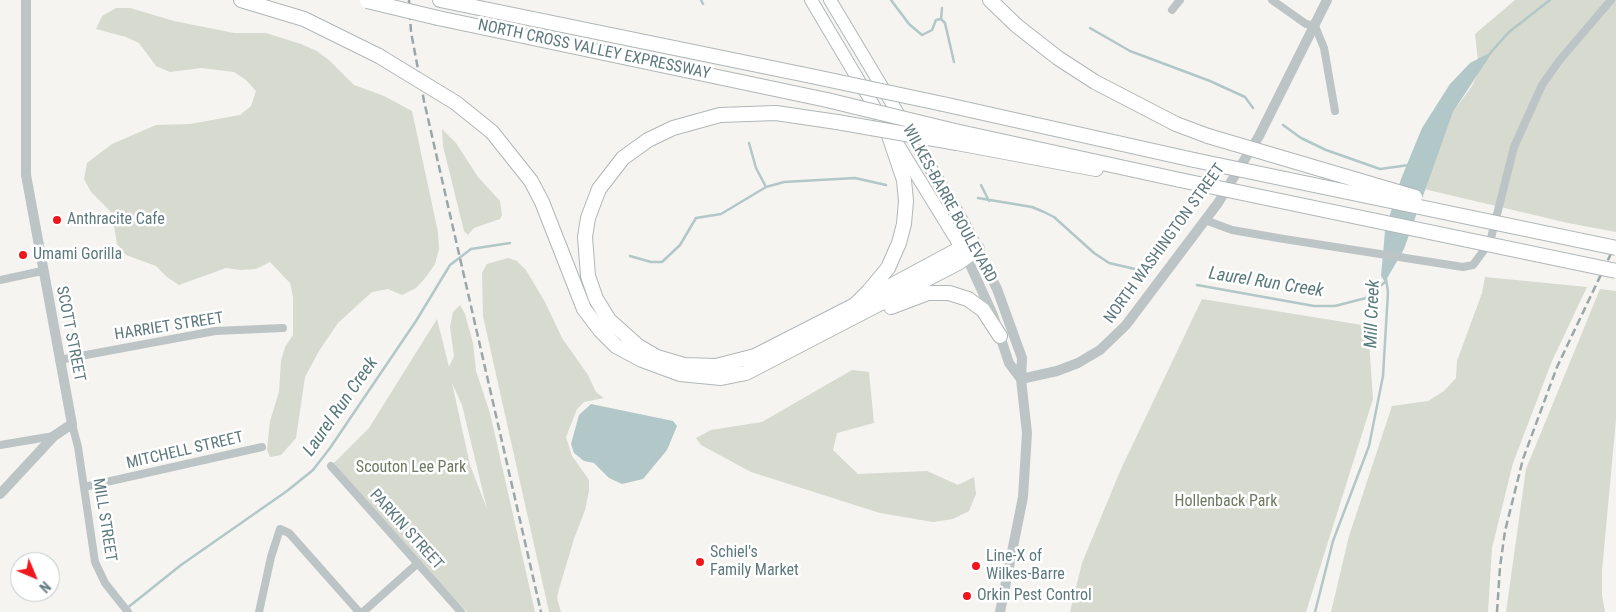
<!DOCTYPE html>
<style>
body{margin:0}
#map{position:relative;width:1616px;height:612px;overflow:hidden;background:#f5f4f0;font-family:"Roboto Condensed",sans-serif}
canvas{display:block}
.north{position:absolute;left:10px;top:552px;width:50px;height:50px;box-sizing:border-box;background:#fff;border:1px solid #bfc9cb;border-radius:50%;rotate:135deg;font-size:14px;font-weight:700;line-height:20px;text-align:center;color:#5e797e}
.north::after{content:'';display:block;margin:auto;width:18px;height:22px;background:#ef161d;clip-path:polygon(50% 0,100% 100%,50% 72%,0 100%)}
</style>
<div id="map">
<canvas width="1616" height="612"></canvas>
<div class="north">N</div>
</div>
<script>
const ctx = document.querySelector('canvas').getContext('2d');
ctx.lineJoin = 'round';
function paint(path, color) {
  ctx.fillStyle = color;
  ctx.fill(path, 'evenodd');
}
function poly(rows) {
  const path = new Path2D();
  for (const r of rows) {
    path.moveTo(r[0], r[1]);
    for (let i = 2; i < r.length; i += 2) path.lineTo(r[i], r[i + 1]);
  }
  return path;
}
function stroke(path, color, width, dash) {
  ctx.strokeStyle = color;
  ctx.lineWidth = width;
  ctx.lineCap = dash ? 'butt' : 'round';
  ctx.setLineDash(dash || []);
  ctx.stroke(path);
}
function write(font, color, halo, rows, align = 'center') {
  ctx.font = font + ' "Roboto Condensed",sans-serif';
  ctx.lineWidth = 5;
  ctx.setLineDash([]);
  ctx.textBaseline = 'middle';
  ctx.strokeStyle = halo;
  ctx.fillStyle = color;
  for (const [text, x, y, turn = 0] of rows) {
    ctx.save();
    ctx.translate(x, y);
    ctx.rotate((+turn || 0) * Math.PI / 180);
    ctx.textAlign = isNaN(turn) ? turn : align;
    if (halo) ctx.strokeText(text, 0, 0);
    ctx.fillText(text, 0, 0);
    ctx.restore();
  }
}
const green = poly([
 [1515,0,1616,0,1616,232,1568,223,1424,189,1453,112,1472,86,1479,71,1475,34],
 [116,8,130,8,174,21,234,33,266,33,301,44,317,51,330,61,354,85,384,96,412,111,438,232,439,249,435,264,426,277,416,288,402,295,388,289,372,292,338,323,319,351,305,377,296,438,281,455,270,457,267,449,270,421,279,392,281,361,285,347,293,335,293,297,290,283,270,262,256,269,241,270,226,268,179,285,167,277,156,266,126,255,117,244,112,213,91,192,84,179,87,163,112,144,156,125,190,124,240,115,251,106,256,91,246,80,234,72,201,68,170,72,156,66,139,43,126,37,96,29,102,16],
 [442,129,456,143,478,177,500,201,502,215,500,219,474,228,468,235,464,231,443,146],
 [508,258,517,261,526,270,545,302,562,338,588,375,596,392,604,398,584,402,577,409,566,437,572,456,589,480,589,491,585,510,574,539,559,589,557,598,561,612,549,612,483,316,482,273,487,264],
 [1485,277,1587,287,1552,361,1513,463,1492,548,1488,612,1331,612,1349,536,1392,406,1428,401,1444,391,1456,378,1457,361,1482,293],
 [1600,289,1616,291,1616,419,1602,571,1602,595,1605,612,1506,612,1526,469],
 [1202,299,1368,326,1373,399,1306,612,1070,612,1082,563,1121,469],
 [460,305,465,314,473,343,476,371,490,413,535,612,467,612,331,466,369,428,437,319,449,367,454,356,450,327,453,312],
 [452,383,462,405,487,509,470,465],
 [852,370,869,372,874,423,837,433,833,450,858,474,927,471,958,485,974,477,976,494,969,511,953,519,933,522,880,513,751,472,701,445,696,438,711,430,762,422]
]);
const water = poly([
 [1493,51,1453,112,1404,249,1385,282,1381,276,1385,231,1401,179,1422,128,1450,84,1470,63],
 [591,404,673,421,677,426,667,450,643,479,622,484,609,478,594,463,584,461,574,453,571,444,579,415]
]);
const stream = poly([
 [701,0,703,4],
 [891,0,909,24,922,35,932,30,936,20,941,19,945,23,954,62],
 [941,19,942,8],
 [1090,28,1130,51,1210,81,1245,97,1253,108],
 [1491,52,1509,32,1550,0],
 [1283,125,1301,138,1326,150,1380,169,1409,165],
 [749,143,756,168,766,187],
 [981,185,989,201],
 [978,198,1032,207,1044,212,1054,217,1094,253,1109,263,1135,269],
 [630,256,651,262,662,262,680,245,696,218,721,214,766,187,784,182,855,178,886,185],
 [1197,285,1314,306,1335,306,1366,298,1385,282],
 [126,609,181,565,287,491,313,470,330,448,416,321,450,265,471,249,510,243],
 [1315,612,1333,541,1369,446,1383,376,1388,292,1386,279]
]);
const minor = poly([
 [1272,0,1306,24,1315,26,1324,48,1335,111],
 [1172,10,1180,0],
 [1205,220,1232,230,1284,239,1463,267,1473,265,1490,242,1514,147,1542,85,1559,61,1611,0],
 [0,280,42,271],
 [59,360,215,331,283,328],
 [72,424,78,447,95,562,105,583,128,612],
 [0,445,54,436],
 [331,466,461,612],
 [84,487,262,447],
 [259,612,271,557,280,529,289,533,359,612],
 [363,612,418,563]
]);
const tertiary = poly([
 [977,249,997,289,1022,358,1021,379,1027,433,1023,497,1000,612],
 [967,258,993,315,1009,363,1021,379],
 [1021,379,1057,371,1078,363,1100,350,1126,325,1218,203,1259,136,1327,0],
 [0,494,54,436,72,424,26,175,26,0]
]);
const primary = poly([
 [811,0,881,118],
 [830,0,957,212,977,249],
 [892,135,967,257]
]);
const motorway = poly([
 [241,0,304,19,379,56],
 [440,0,811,76],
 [990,0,1017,26,1058,58,1095,82,1176,124,1208,136],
 [438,18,827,100],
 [456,103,492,132,531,181,542,202,584,309,600,330,616,346,642,360,680,374,721,378,746,373,958,263,977,249],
 [943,104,1194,160],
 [837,122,776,113,720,115,673,128,648,140,623,158,599,189,588,218,585,237,588,276,596,299,609,320,638,346,657,357,684,365,716,366,755,356,855,305,868,292,888,268,899,243,904,224,906,201,904,180,885,124],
 [955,131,1180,180],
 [957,143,1096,169],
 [868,298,961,248,977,249],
 [891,307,928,293,949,293,968,299,983,310,1000,336]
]);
const rail = poly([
 [409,0,411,32,424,101,541,612],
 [1497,612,1500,567,1505,531,1523,459,1557,367,1616,243]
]);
const motorwayBridge = poly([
 [367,1,438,18],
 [379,56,456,103],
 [811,76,943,104],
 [827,100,955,131],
 [837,122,957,143],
 [1208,136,1415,197],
 [1194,160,1616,248],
 [1180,180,1616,271]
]);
const markers = [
 [57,220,5,"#ef161d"],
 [23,255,5,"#ef161d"],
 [700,562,5,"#ef161d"],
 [976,566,5,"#ef161d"],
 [967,596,5,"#ef161d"]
];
const streetNames = [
 ["NORTH CROSS VALLEY EXPRESSWAY",594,50,12],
 ["WILKES-BARRE BOULEVARD",949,204,61],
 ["NORTH WASHINGTON STREET",1165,244,-54],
 ["HARRIET STREET",169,327,-9],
 ["SCOTT STREET",70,334,79],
 ["MITCHELL STREET",185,451,-13],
 ["MILL STREET",104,520,81],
 ["PARKIN STREET",406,530,48]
];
const poiNames = [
 ["Anthracite Cafe",67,220],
 ["Umami Gorilla",33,255],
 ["Schiel's",710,553],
 ["Family Market",710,571],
 ["Line-X of",986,557],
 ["Wilkes-Barre",986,575],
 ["Orkin Pest Control",977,596]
];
const parkNames = [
 ["Scouton Lee Park",411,468],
 ["Hollenback Park",1226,502]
];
const waterNames = [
 ["Laurel Run Creek",1266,283,9],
 ["Mill Creek",1373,314,-88],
 ["Laurel Run Creek",341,407,-55]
];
paint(green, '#d6dacf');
paint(water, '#b2c7c7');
stroke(stream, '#b2c7c7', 2.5);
stroke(primary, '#b0b8ba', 14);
stroke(motorway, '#b0b7b8', 16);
stroke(minor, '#bdc4c6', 8);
stroke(tertiary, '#bdc4c6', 10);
stroke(primary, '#fff', 12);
stroke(motorway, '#fff', 14);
stroke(rail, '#9aa6a9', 2.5, [8, 4]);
stroke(motorwayBridge, '#b0b7b8', 16, []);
stroke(motorwayBridge, '#fff', 14);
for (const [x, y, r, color] of markers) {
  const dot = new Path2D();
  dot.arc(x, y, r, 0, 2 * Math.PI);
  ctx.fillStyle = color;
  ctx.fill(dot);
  stroke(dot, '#fff', 2);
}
write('16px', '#5e797e', '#fff', streetNames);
write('16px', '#5e797e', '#fff', poiNames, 'left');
write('16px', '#6d7a61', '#fff', parkNames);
write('italic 18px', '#587a7a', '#fff', waterNames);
</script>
